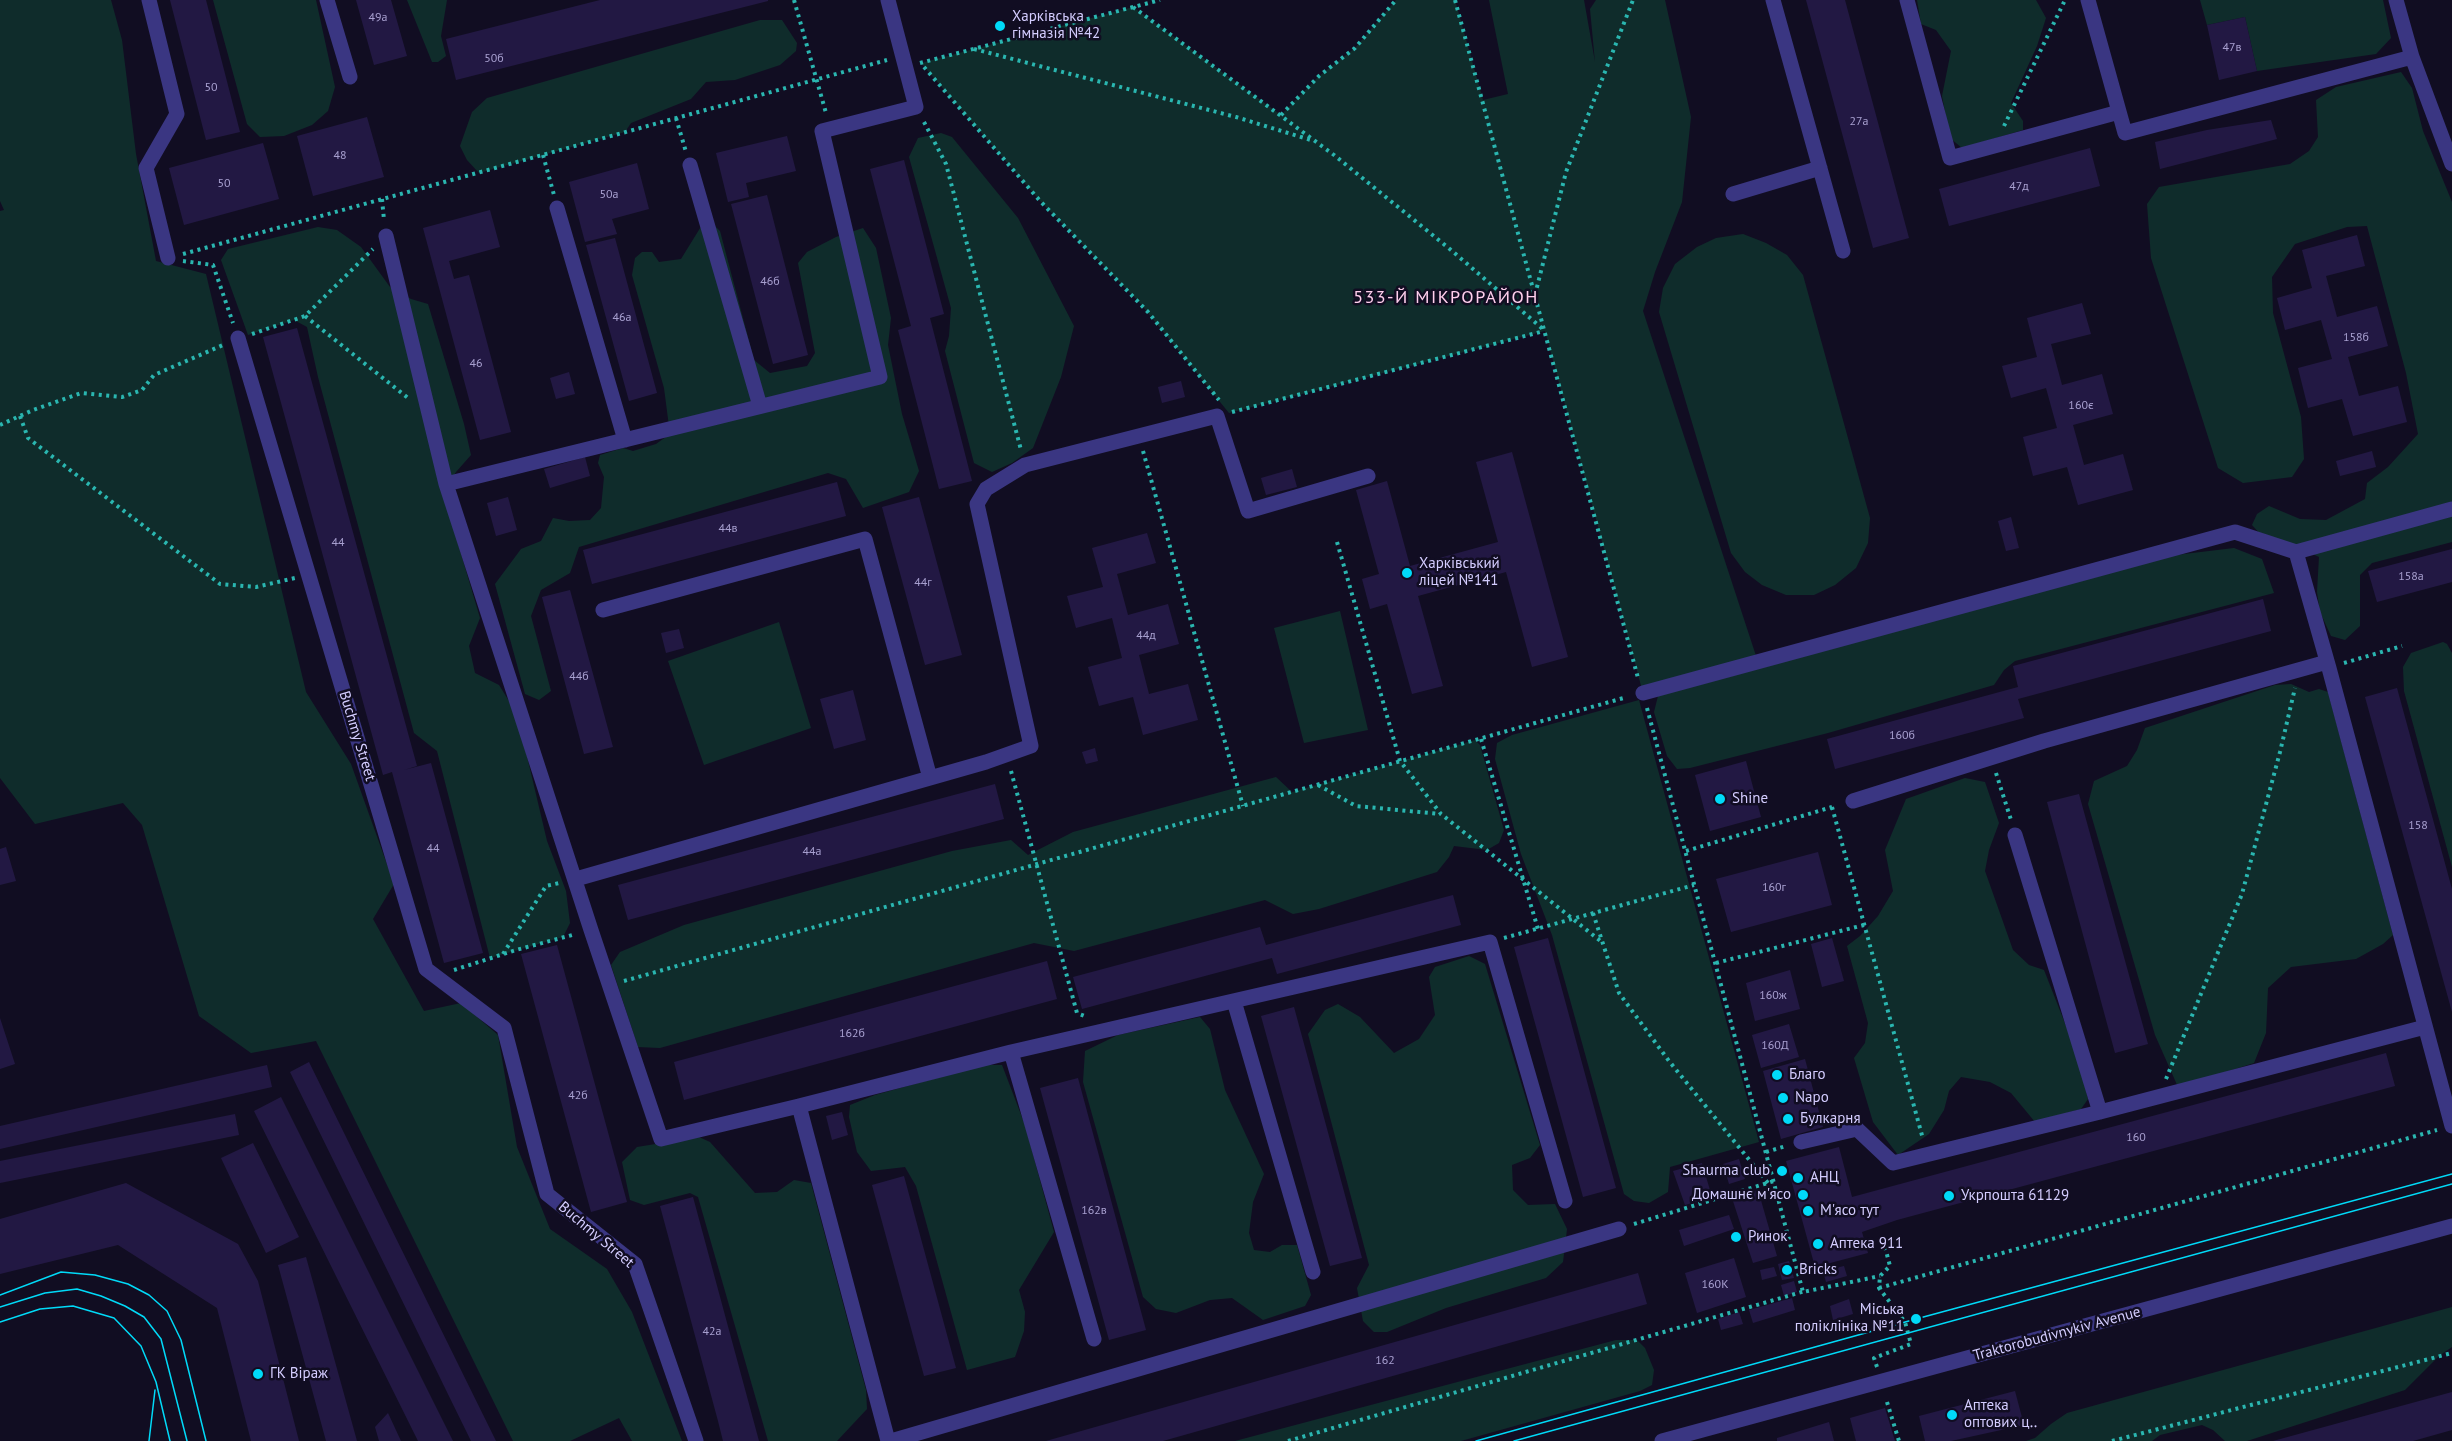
<!DOCTYPE html>
<meta charset="utf-8">
<style>
body{margin:0}
canvas{display:block;background:#110d22}
</style>
<canvas width="2452" height="1441"></canvas>
<script>
const ctx = document.querySelector('canvas').getContext('2d');
ctx.lineJoin = 'round';
function paint(path, color) {
  ctx.fillStyle = color;
  ctx.fill(path, 'evenodd');
}
function poly(rows) {
  const path = new Path2D();
  for (const r of rows) {
    path.moveTo(r[0], r[1]);
    for (let i = 2; i < r.length; i += 2) path.lineTo(r[i], r[i + 1]);
  }
  return path;
}
function stroke(path, color, width, dash) {
  ctx.strokeStyle = color;
  ctx.lineWidth = width;
  ctx.lineCap = dash ? 'butt' : 'round';
  ctx.setLineDash(dash || []);
  ctx.stroke(path);
}
function write(font, color, halo, rows, align = 'center') {
  ctx.font = font + ' "PT Sans",sans-serif';
  ctx.lineWidth = 5;
  ctx.setLineDash([]);
  ctx.textBaseline = 'middle';
  ctx.strokeStyle = halo;
  ctx.fillStyle = color;
  for (const [text, x, y, turn = 0] of rows) {
    ctx.save();
    ctx.translate(x, y);
    ctx.rotate((+turn || 0) * Math.PI / 180);
    ctx.textAlign = isNaN(turn) ? turn : align;
    if (halo) ctx.strokeText(text, 0, 0);
    ctx.fillText(text, 0, 0);
    ctx.restore();
  }
}
const green = poly([
 [0,0,111,0,122,40,136,154,156,261,206,274,306,692,351,764,394,884,373,919,424,1011,461,1003,498,1035,517,1147,550,1229,607,1269,632,1312,682,1441,632,1441,619,1418,570,1441,513,1441,316,1041,251,1053,199,1016,142,825,123,803,35,824,0,778,0,211,4,210,0,201],
 [213,0,316,0,335,87,328,111,312,125,284,136,260,137,247,124],
 [407,0,447,0,441,36,446,56,438,62,432,62],
 [1396,0,1455,0,1483,100,1508,94,1489,0,1584,0,1595,62,1590,9,1596,0,1665,0,1691,117,1682,202,1655,272,1643,311,1758,662,1643,693,1545,331,1229,413,1139,302,1041,202,921,63,1133,7,1281,115,1319,76,1355,48],
 [1917,0,2036,0,2046,18,2037,46,2011,103,2023,121,2023,130,1962,148,1950,138,1942,96,1951,51,1936,30,1921,24],
 [2200,0,2383,0,2391,38,2376,54,2257,71,2245,17,2207,25],
 [760,20,782,20,797,43,796,51,780,65,735,80,706,82,691,99,631,123,625,132,479,173,467,160,460,146,472,112,487,98],
 [2401,72,2412,88,2423,131,2452,202,2452,542,2372,563,2360,575,2360,626,2345,640,2331,636,2320,612,2317,592,2319,557,2296,546,2262,536,2252,525,2257,514,2269,506,2300,519,2326,520,2365,499,2367,483,2388,467,2418,434,2406,373,2367,226,2347,227,2295,244,2272,277,2273,313,2301,417,2304,459,2292,477,2243,483,2218,468,2151,258,2147,204,2159,187,2290,164,2309,151,2318,137,2316,100,2336,87],
 [941,133,952,137,1018,218,1074,326,1061,377,1033,448,1012,463,992,472,974,463,945,351,949,336,951,308,909,157,918,138],
 [702,225,714,225,720,231,754,360,770,373,807,366,815,353,798,263,807,252,836,237,863,228,876,248,891,318,888,345,902,414,919,471,909,492,863,508,846,479,828,473,579,547,570,573,541,590,531,616,551,691,539,700,525,694,495,584,521,549,541,541,553,518,569,521,590,520,601,508,604,477,598,463,600,455,623,448,633,451,656,444,670,434,664,388,632,275,635,258,642,252,652,252,659,262,681,259],
 [318,227,337,230,361,247,390,287,411,299,428,304,464,424,471,455,456,472,443,493,480,618,469,646,475,673,499,685,517,714,547,841,566,891,570,923,563,937,490,958,437,751,414,733,318,377,307,327,294,320,248,335,221,260,228,249],
 [1743,234,1766,243,1787,255,1803,275,1870,518,1868,543,1856,568,1835,585,1814,595,1786,595,1762,585,1745,572,1731,553,1659,312,1663,288,1675,264,1697,247,1716,238],
 [2234,548,2262,559,2274,593,2015,661,2004,670,1994,685,1828,733,1690,768,1677,769,1667,756,1654,712,1658,696,2176,555],
 [1340,611,1368,730,1304,743,1274,628],
 [779,622,811,728,704,765,668,661],
 [2443,642,2447,644,2452,653,2452,867,2404,691,2403,667,2411,653],
 [2291,684,2309,692,2319,689,2328,692,2393,935,2383,944,2356,959,2291,967,2268,988,2266,1033,2254,1063,2178,1087,2155,1035,2088,804,2094,781,2127,766,2137,750,2145,728,2275,685],
 [1639,700,1759,1142,1670,1167,1668,1192,1649,1203,1634,1201,1624,1194,1552,935,1521,854,1495,759,1497,743,1512,735],
 [1475,740,1480,745,1504,830,1499,843,1487,850,1454,846,1449,857,1437,872,1319,909,1293,914,1265,900,1074,951,1034,943,660,1048,638,1047,611,965,620,952,684,925,952,851,1011,840,1028,855,1073,832,1276,777,1292,792],
 [1965,778,1985,782,1999,823,1989,850,1985,871,2013,950,2029,965,2044,970,2077,1054,2088,1099,2081,1109,2035,1122,2011,1093,1990,1082,1961,1077,1949,1091,1944,1110,1929,1134,1898,1155,1873,1122,1854,1058,1865,1043,1868,1023,1847,946,1860,936,1878,916,1893,891,1885,850,1906,799],
 [1469,956,1485,964,1540,1145,1530,1158,1512,1165,1513,1190,1528,1205,1555,1204,1567,1229,1563,1262,1546,1278,1446,1308,1387,1332,1374,1332,1363,1321,1357,1288,1369,1265,1308,1034,1325,1010,1338,1004,1360,1017,1394,1053,1419,1039,1435,1015,1429,977,1435,967],
 [1200,1017,1210,1029,1225,1090,1264,1174,1253,1202,1249,1233,1254,1250,1270,1252,1282,1245,1297,1245,1311,1295,1305,1306,1263,1320,1232,1298,1210,1300,1176,1313,1156,1309,1143,1297,1083,1082,1085,1051,1118,1035],
 [983,1065,1002,1065,1025,1125,1054,1232,1019,1290,1025,1312,1024,1331,1015,1357,967,1370,916,1186,905,1167,871,1171,857,1152,849,1117,850,1105,875,1095],
 [699,1137,710,1142,755,1193,777,1192,794,1180,811,1183,866,1390,867,1409,837,1441,768,1441,698,1197,690,1193,644,1205,630,1200,622,1162,637,1147],
 [2452,1307,2452,1347,2439,1356,2405,1390,2247,1441,2225,1441,2213,1430,2202,1425,2160,1435,2152,1441,2026,1441,2035,1438,2051,1424,2067,1413],
 [1616,1340,1637,1340,1645,1348,1654,1370,1652,1385,1640,1391,1461,1441,1235,1441]
]);
const building = poly([
 [170,0,206,0,240,132,206,140],
 [356,0,391,0,407,56,374,65],
 [600,0,768,0,768,1,456,80,446,39],
 [1806,0,1845,0,1909,238,1873,248],
 [2245,17,2257,71,2219,80,2207,25],
 [367,117,384,177,313,196,297,136],
 [2271,120,2277,139,2160,169,2155,142,2207,130],
 [787,136,796,171,746,183,749,197,728,202,716,153],
 [263,143,279,199,184,225,169,168],
 [2090,148,2100,186,1949,226,1939,189],
 [904,160,944,314,930,318,972,481,939,489,898,330,911,326,870,169],
 [637,163,649,209,612,219,617,234,585,242,569,182],
 [767,195,808,355,773,364,731,204],
 [490,210,500,247,449,261,454,279,469,275,511,432,480,440,423,228],
 [2357,235,2365,266,2326,276,2337,317,2377,306,2388,346,2348,357,2359,396,2398,386,2407,422,2353,436,2342,399,2308,408,2298,368,2332,359,2321,320,2285,330,2277,298,2312,288,2302,250],
 [615,238,657,393,629,401,586,245],
 [2082,303,2091,334,2051,344,2062,385,2102,374,2113,414,2073,425,2084,465,2123,454,2133,490,2078,505,2067,467,2033,476,2023,437,2057,428,2046,388,2011,398,2002,366,2037,357,2027,318],
 [297,328,417,766,404,770,431,763,483,953,444,963,392,772,383,775,263,337],
 [569,372,575,394,556,399,550,378],
 [1181,381,1185,397,1162,403,1158,387],
 [2372,451,2376,467,2340,476,2336,461],
 [1512,452,1568,657,1532,667,1506,572,1418,596,1443,686,1412,694,1387,604,1370,609,1362,579,1379,574,1356,490,1387,481,1410,566,1498,542,1476,462],
 [585,457,590,476,550,488,544,469],
 [1292,469,1297,487,1266,495,1261,478],
 [837,482,846,516,592,584,583,550],
 [508,497,517,530,496,536,487,503],
 [919,497,962,655,925,665,882,507],
 [2011,517,2019,548,2006,551,1998,521],
 [1147,533,1156,563,1117,574,1128,615,1168,604,1179,644,1139,655,1149,694,1188,684,1198,720,1143,735,1133,697,1099,706,1088,667,1122,658,1112,618,1076,628,1067,596,1103,587,1092,548],
 [2452,549,2452,582,2377,602,2368,571],
 [570,590,613,747,584,754,542,597],
 [2263,599,2271,631,2018,699,2024,718,1835,769,1827,739,2018,687,2013,666],
 [679,629,684,648,666,653,661,633],
 [2397,688,2452,889,2452,1012,2365,697],
 [853,690,866,740,834,749,820,699],
 [1095,748,1098,761,1086,764,1082,752],
 [1746,761,1761,817,1710,831,1695,775],
 [995,784,1004,819,628,920,618,885],
 [2079,794,2148,1044,2115,1053,2047,802],
 [6,847,16,881,0,885,0,849],
 [1818,852,1832,905,1731,932,1716,879],
 [1453,895,1461,925,1277,974,1272,958,1082,1009,1073,977,1260,927,1266,945],
 [1548,938,1616,1188,1583,1197,1514,947],
 [1832,938,1844,981,1822,987,1811,944],
 [557,945,627,1202,591,1212,521,954],
 [1047,961,1057,999,684,1100,674,1062],
 [1790,970,1800,1009,1755,1021,1746,983],
 [1294,1007,1362,1258,1330,1266,1261,1016],
 [0,1018,15,1064,0,1069],
 [1789,1024,1799,1057,1761,1068,1752,1035],
 [2386,1053,2395,1086,1897,1220,1862,1232,1868,1253,1815,1267,1786,1161,1839,1147,1852,1197],
 [1805,1059,1823,1127,1781,1139,1763,1071],
 [309,1062,496,1441,471,1441,290,1072],
 [267,1065,272,1087,0,1149,0,1126],
 [1078,1078,1146,1330,1109,1340,1040,1088],
 [281,1097,453,1441,418,1441,254,1111],
 [842,1112,848,1135,832,1140,826,1116],
 [235,1114,239,1135,0,1183,0,1161],
 [253,1143,299,1237,266,1253,221,1158],
 [1739,1159,1745,1179,1729,1184,1723,1164],
 [1702,1163,1712,1197,1685,1205,1673,1171],
 [904,1176,956,1368,924,1376,872,1185],
 [126,1183,238,1244,258,1281,299,1441,251,1441,217,1308,118,1245,0,1274,0,1219],
 [1758,1190,1777,1256,1753,1263,1732,1198],
 [693,1197,759,1441,723,1441,718,1421,660,1206],
 [1729,1215,1734,1229,1684,1246,1679,1230],
 [306,1257,357,1441,326,1441,278,1265],
 [1734,1258,1746,1297,1697,1313,1685,1273],
 [1789,1261,1794,1278,1782,1280,1778,1264],
 [1844,1266,1847,1276,1826,1282,1823,1271],
 [1774,1267,1777,1276,1762,1280,1760,1270],
 [1638,1273,1647,1304,1163,1441,1046,1441],
 [1794,1281,1797,1292,1784,1296,1781,1285],
 [1792,1298,1795,1310,1753,1323,1749,1310],
 [1849,1299,1853,1314,1833,1320,1830,1306],
 [1739,1312,1743,1324,1721,1330,1718,1319],
 [2015,1391,2024,1425,1951,1441,1925,1441,1919,1416],
 [2452,1392,2452,1430,2413,1441,2273,1441],
 [1885,1408,1895,1441,1856,1441,1850,1418],
 [388,1413,401,1441,379,1441,375,1427],
 [1829,1422,1834,1441,1777,1441,1777,1438]
]);
const path = poly([
 [794,0,826,113],
 [1455,0,1638,678],
 [1133,7,1334,155,1451,250,1544,330],
 [974,49,1236,117,1314,141],
 [920,63,1160,0],
 [924,67,1041,202,1148,312,1219,400],
 [1281,115,1319,76,1355,48,1396,0],
 [676,118,686,152],
 [924,122,946,164,1021,450],
 [2004,126,2065,0],
 [543,155,554,195],
 [382,199,384,220],
 [183,254,887,60],
 [183,261,213,265,233,323],
 [1535,295,1566,172,1633,0],
 [305,316,408,398],
 [252,334,305,316,373,249],
 [1232,412,1544,331],
 [20,416,28,438,220,584,256,587,295,578],
 [0,425,33,410,81,393,122,397,142,390,154,375,223,345],
 [1143,451,1243,806],
 [1337,542,1400,761,1441,814,1603,943],
 [2344,663,2402,646],
 [1647,708,1803,1292,1880,1276],
 [1481,739,1538,929],
 [1011,771,1077,1013,1087,1017],
 [1996,773,2011,820],
 [1318,785,1356,806,1440,814],
 [1832,807,1923,1139],
 [1686,851,1832,807],
 [1593,913,1619,993,1669,1061,1768,1183],
 [1504,938,1694,885],
 [503,954,546,886,559,883],
 [1716,963,1864,925],
 [454,970,516,950,576,934],
 [624,981,1627,697],
 [2166,1079,2242,894,2280,752,2295,688],
 [1766,1152,1786,1146],
 [1634,1224,1774,1181],
 [1879,1288,2437,1130],
 [1877,1367,1874,1358,1911,1344,1905,1322,1879,1288,1880,1276,1890,1266,1885,1247],
 [1887,1402,1899,1441],
 [1288,1441,1805,1291],
 [2112,1441,2452,1353]
]);
const minor = poly([
 [149,0,177,114,146,168,168,258],
 [327,0,350,77],
 [1773,0,1843,251],
 [1907,0,1950,158,2119,112],
 [2088,0,2125,133,2412,57],
 [2396,0,2412,57,2452,164],
 [690,165,760,406],
 [1733,194,1820,168],
 [557,208,625,440],
 [386,236,446,484,591,930,661,1139,799,1106,888,1441],
 [238,338,426,969,504,1028,547,1194,635,1264,696,1441],
 [446,484,880,377,822,131,916,107,888,0],
 [2452,509,2296,552,2329,668,2452,1126],
 [603,610,865,539,930,778],
 [1643,693,2235,532,2296,552],
 [1853,801,2044,741,2327,662],
 [2015,835,2100,1112],
 [576,879,986,762,1031,746,977,504,986,489,1025,465,1217,416,1248,511,1368,476],
 [1234,1001,1313,1272],
 [1011,1052,1094,1339],
 [799,1106,1011,1052,1490,942,1565,1201],
 [1801,1142,1857,1129,1893,1163,2100,1112,2425,1027],
 [891,1441,1619,1229],
 [1662,1441,2452,1226]
]);
const tram = poly([
 [0,1295,61,1272,95,1275,128,1284,149,1295,167,1311,181,1340,206,1441],
 [0,1307,45,1293,77,1289,101,1296,125,1306,144,1317,161,1339,187,1441],
 [0,1322,40,1309,73,1306,114,1318,141,1346,156,1382,170,1441],
 [149,1441,155,1390],
 [1476,1441,1916,1319,2452,1174],
 [1514,1441,2452,1184]
]);
const markers = [
 [1000,26,6,"#00daf8"],
 [1407,573,6,"#00daf8"],
 [1720,799,6,"#00daf8"],
 [1777,1075,6,"#00daf8"],
 [1783,1098,6,"#00daf8"],
 [1788,1119,6,"#00daf8"],
 [1782,1171,6,"#00daf8"],
 [1798,1178,6,"#00daf8"],
 [1803,1195,6,"#00daf8"],
 [1949,1196,6,"#00daf8"],
 [1808,1211,6,"#00daf8"],
 [1736,1237,6,"#00daf8"],
 [1818,1244,6,"#00daf8"],
 [1787,1270,6,"#00daf8"],
 [1916,1319,6,"#00daf8"],
 [258,1374,6,"#00daf8"],
 [1952,1415,6,"#00daf8"]
];
const numberNames = [
 ["49а",378,18],
 ["47в",2232,48],
 ["50б",494,59],
 ["50",211,88],
 ["27а",1859,122],
 ["48",340,156],
 ["50",224,184],
 ["47д",2019,187],
 ["50а",609,195],
 ["46б",770,282],
 ["46а",622,318],
 ["158б",2356,338],
 ["46",476,364],
 ["160є",2081,406],
 ["44в",728,529],
 ["44",338,543],
 ["158а",2411,577],
 ["44г",923,583],
 ["44д",1146,636],
 ["44б",579,677],
 ["160б",1902,736],
 ["158",2418,826],
 ["44",433,849],
 ["44а",812,852],
 ["160г",1774,888],
 ["160ж",1773,996],
 ["162б",852,1034],
 ["160Д",1775,1046],
 ["42б",578,1096],
 ["160",2136,1138],
 ["162в",1094,1211],
 ["160К",1715,1285],
 ["42а",712,1332],
 ["162",1385,1361]
];
const poiNames = [
 ["Харківська",1012,17],
 ["гімназія №42",1012,34],
 ["Харківський",1419,564],
 ["ліцей №141",1419,581],
 ["Shine",1732,799],
 ["Благо",1789,1075],
 ["Napo",1795,1098],
 ["Булкарня",1800,1119],
 ["Shaurma club",1770,1171,"right"],
 ["АНЦ",1810,1178],
 ["Домашнє м'ясо",1791,1195,"right"],
 ["Укрпошта 61129",1961,1196],
 ["М'ясо тут",1820,1211],
 ["Ринок",1748,1237],
 ["Аптека 911",1830,1244],
 ["Bricks",1799,1270],
 ["Міська",1904,1310,"right"],
 ["поліклініка №11",1904,1327,"right"],
 ["ГК Віраж",270,1374],
 ["Аптека",1964,1406],
 ["оптових ц‥",1964,1423]
];
const streetNames = [
 ["Buchmy Street",357,736,73],
 ["Buchmy Street",596,1235,40],
 ["Traktorobudivnykiv Avenue",2057,1334,-15]
];
const quarterNames = [
 ["533-Й МІКРОРАЙОН",1446,298]
];
paint(green, '#0f2c2b');
paint(building, '#221843');
stroke(path, '#2ab6b0', 4, [3, 4.5]);
stroke(minor, '#3a3682', 15);
stroke(tram, '#00daf8', 1.5);
for (const [x, y, r, color] of markers) {
  const dot = new Path2D();
  dot.arc(x, y, r, 0, 2 * Math.PI);
  ctx.fillStyle = color;
  ctx.fill(dot);
  stroke(dot, '#110d22', 2);
}
write('12px', '#a8a0d0', null, numberNames);
write('15px', '#d4cdff', '#110d22', poiNames, 'left');
write('15px', '#d4cdff', '#110d22', streetNames);
ctx.letterSpacing = '1.5px';
write('18px', '#ffcfed', '#110d22', quarterNames);
ctx.letterSpacing = '0px';
</script>
